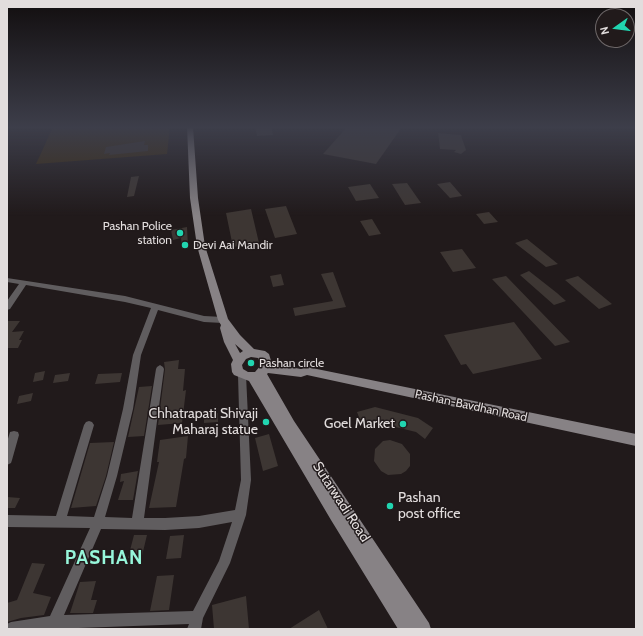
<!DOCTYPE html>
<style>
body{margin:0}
#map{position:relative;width:643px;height:636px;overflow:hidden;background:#211a1b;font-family:Cabin,sans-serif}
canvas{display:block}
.frame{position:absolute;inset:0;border:8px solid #e2dddd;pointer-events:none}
.north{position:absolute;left:595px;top:8px;width:40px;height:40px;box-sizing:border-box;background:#211a1b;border:1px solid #6e6869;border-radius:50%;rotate:256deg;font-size:11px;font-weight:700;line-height:16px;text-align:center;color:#e2dddd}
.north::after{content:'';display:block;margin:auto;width:14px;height:18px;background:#21d5b0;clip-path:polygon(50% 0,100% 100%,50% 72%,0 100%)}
</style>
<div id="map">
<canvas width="643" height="636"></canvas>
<div class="frame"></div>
<div class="north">N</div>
</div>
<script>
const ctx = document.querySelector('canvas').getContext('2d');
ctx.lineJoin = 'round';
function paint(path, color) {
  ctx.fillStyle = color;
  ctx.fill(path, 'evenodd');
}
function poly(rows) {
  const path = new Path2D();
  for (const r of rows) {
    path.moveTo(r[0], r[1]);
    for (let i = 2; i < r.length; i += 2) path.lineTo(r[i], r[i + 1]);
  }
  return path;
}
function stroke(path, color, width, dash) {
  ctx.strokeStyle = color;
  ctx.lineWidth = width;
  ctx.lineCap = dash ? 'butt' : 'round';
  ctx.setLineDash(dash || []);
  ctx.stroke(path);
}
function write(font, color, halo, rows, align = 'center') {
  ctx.font = font + ' Cabin,sans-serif';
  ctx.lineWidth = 3;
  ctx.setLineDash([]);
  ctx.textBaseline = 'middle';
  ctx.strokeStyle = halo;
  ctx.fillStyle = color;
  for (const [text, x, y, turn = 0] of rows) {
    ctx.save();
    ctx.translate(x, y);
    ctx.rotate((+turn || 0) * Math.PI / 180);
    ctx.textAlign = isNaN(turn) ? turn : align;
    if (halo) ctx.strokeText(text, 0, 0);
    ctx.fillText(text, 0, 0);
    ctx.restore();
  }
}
const green = poly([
 [53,127,170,127,167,154,36,164]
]);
const building = poly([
 [255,127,272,127,273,135,257,136],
 [347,127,402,127,376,164,323,154],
 [438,133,461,135,466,150,461,154,454,152,456,150,440,149],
 [145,141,144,145,148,145,148,151,109,155,110,153,104,154,106,147],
 [139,176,134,196,127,197,131,177],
 [450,182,462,196,450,198,437,184],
 [407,183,421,203,405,205,392,184],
 [370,184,379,198,356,201,348,187],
 [286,206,297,234,275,238,265,209],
 [251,209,259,243,233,247,226,213],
 [489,212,498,222,484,224,476,214],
 [372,219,381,234,369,236,360,221],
 [187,227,188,247,182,248,181,238,173,240,171,230],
 [527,239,558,264,546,267,515,243],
 [462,249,476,268,453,272,440,252],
 [529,271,557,293,566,301,554,305,520,275],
 [333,272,346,307,295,316,293,308,333,301,321,274],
 [281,274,284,285,273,287,270,276],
 [506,276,570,342,555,346,492,279],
 [578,276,612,304,599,309,565,280],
 [7,321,20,321,12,332,24,331,19,340,22,340,18,348,7,348],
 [514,322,542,359,473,374,466,364,461,365,444,335],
 [179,360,178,369,185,369,183,391,186,390,182,423,158,425,165,369,164,362],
 [45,371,43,380,33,382,35,373],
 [70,373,68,381,53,383,55,375],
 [122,373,120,382,95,384,98,374],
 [152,386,144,436,128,437,139,387],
 [33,393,31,401,17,404,19,396],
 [375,407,418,418,433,428,425,439,416,432,375,422,362,425,357,412],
 [218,413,218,422,204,423,204,414],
 [269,434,278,466,263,471,255,438],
 [188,436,186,458,184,459,176,507,149,508,159,462,157,462,160,440],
 [390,440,402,444,410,454,410,466,406,471,401,474,388,475,381,471,374,461,375,449,383,441],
 [114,442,106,476,96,506,71,508,90,443],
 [138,471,133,500,118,500,124,481,120,482,121,474],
 [7,497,20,498,15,508,7,508],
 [134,535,147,535,141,560,128,558],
 [184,535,181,558,166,559,170,536],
 [32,563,45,564,33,593,51,597,44,615,21,618,7,622,7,603,17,600],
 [174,575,169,610,150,611,157,576],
 [96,581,91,600,97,600,93,613,70,613,80,582],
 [246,596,249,629,214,629,212,605],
 [319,610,328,629,289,629]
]);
const minor = poly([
 [7,278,125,296,204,316,223,317,227,320,223,323,204,322,158,310,141,355,133,409,117,476,105,517,132,518,156,369,157,367,160,365,163,367,164,369,144,518,165,518,199,516,235,510,241,480,238,375,239,372,242,371,245,372,246,375,251,480,246,515,230,563,203,618,201,629,187,629,189,624,51,629,7,629,7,624,11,622,50,616,90,528,7,527,7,515,56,516,84,425,86,422,89,421,92,422,94,425,67,516,94,517,107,476,123,409,133,355,151,308,125,302,26,285,10,309,7,310,7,301,19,284,7,282,7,278],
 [232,522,219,561,193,611,64,615,101,529,165,530,199,528,232,522],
 [14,431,18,432,19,435,12,460,11,463,7,465,7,442,10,432,14,431]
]);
const secondary = poly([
 [187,127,193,127,198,198,205,246,228,319,240,335,254,349,265,351,269,354,272,364,301,369,307,367,636,434,636,446,307,375,301,377,268,373,267,374,294,421,429,623,431,629,398,629,331,520,249,381,234,375,232,372,231,364,233,360,224,342,220,328,221,325,218,320,197,246,190,198,187,127],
 [235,344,243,351,240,353,235,344],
 [251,357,258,358,261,365,255,372,248,372,243,369,242,365,246,359,251,357]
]);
const markers = [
 [180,233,4,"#21d5b0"],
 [185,245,4,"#21d5b0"],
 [251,363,4,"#21d5b0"],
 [266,422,4,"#21d5b0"],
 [403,424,4,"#21d5b0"],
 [390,506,4,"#21d5b0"]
];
const poiNames = [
 ["Pashan Police",172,226,"right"],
 ["station",172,240,"right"],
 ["Devi Aai Mandir",193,245],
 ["Pashan circle",259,363]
];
const streetNames = [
 ["Pashan-Bavdhan Road",471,406,12]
];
const nearPoinames = [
 ["Chhatrapati Shivaji",258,414],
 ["Maharaj statue",258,430],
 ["Goel Market",395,424],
 ["Pashan",398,498,"left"],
 ["post office",398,514,"left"]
];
const nearStreetnames = [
 ["Sutarwadi Road",341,502,57]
];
const nearDistrictnames = [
 ["PASHAN",104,558]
];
paint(green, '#3b2a0e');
paint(building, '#3d3633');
paint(minor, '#605d5f');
paint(secondary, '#878285');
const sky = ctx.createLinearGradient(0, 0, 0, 216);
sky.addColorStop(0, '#120e0f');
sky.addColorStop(0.59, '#3d3e4a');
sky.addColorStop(1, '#3d3e4a00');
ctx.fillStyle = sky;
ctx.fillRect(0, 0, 643, 216);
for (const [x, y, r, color] of markers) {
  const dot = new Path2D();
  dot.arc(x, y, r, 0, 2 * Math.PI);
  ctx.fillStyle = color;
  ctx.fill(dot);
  stroke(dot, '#211a1b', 1.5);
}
write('12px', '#e2dddd', '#211a1b', poiNames, 'left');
write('12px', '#e2dddd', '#211a1b', streetNames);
write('14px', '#e2dddd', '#211a1b', nearPoinames, 'right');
write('14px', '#e2dddd', '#211a1b', nearStreetnames);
ctx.letterSpacing = '1px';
write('bold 19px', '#97f7db', '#211a1b', nearDistrictnames);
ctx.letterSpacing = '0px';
</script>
